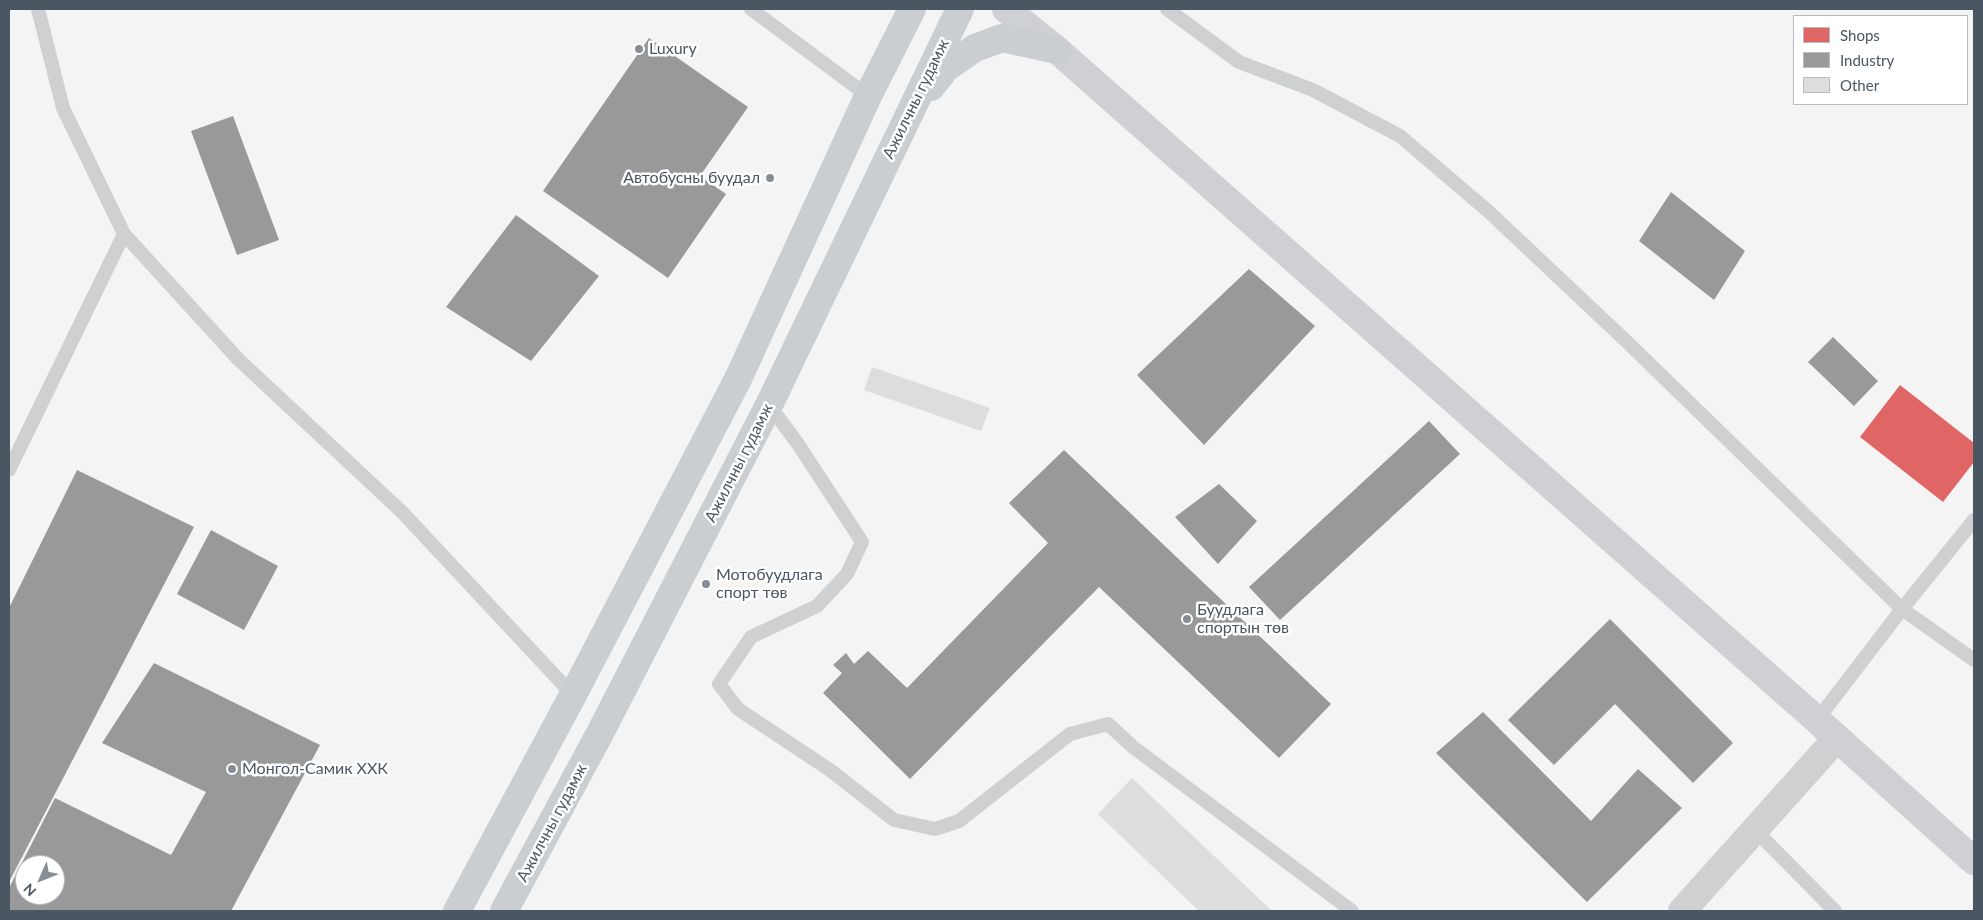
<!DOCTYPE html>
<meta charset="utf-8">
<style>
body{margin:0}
#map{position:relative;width:1983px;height:920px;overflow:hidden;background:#f4f4f4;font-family:Lato,sans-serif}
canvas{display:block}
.frame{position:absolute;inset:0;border:10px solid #4a5661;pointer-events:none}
.legend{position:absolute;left:1793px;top:15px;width:175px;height:90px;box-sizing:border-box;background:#fff;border:1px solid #b7bbc0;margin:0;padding:6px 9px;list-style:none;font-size:15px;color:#4a5661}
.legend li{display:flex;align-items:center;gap:10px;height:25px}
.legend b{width:25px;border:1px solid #b7bbc0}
.north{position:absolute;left:15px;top:855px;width:50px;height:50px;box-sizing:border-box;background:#fff;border:1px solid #b7bbc0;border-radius:50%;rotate:226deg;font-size:14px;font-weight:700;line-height:20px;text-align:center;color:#4a5661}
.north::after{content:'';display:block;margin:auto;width:18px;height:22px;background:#868d94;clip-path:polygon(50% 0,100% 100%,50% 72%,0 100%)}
</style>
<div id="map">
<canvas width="1983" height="920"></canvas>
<div class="frame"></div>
<ul class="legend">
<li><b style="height:14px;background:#e06666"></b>Shops</li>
<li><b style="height:14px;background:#999"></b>Industry</li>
<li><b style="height:14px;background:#ddddde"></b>Other</li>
</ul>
<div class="north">N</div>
</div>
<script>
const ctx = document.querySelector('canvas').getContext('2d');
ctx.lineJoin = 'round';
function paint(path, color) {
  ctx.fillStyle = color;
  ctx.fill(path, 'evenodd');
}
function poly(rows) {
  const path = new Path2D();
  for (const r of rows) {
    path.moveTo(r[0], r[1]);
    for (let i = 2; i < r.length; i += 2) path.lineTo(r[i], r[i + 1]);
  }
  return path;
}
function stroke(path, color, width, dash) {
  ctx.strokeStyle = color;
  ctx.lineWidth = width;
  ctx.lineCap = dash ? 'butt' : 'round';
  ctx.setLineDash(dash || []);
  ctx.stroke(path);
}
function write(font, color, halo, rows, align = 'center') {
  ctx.font = font + ' Lato,sans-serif';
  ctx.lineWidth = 5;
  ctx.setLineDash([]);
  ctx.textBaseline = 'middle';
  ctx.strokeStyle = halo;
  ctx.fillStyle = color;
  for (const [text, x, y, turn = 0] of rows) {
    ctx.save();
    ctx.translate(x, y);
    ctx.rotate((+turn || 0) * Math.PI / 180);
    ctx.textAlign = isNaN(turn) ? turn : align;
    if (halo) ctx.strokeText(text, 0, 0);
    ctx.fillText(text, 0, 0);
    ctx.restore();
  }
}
const shops = poly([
 [1900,385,1974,443,1974,462,1943,502,1860,437]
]);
const industry = poly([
 [649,38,748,107,700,176,726,194,668,278,543,191],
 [233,116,279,240,237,255,191,131],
 [1671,192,1745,251,1714,300,1639,241],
 [516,215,599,276,531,361,446,307],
 [1249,269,1315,326,1204,445,1137,375],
 [1833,337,1878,381,1854,406,1808,362],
 [1429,421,1460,454,1280,620,1249,587],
 [1064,450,1331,704,1279,758,1099,587,910,779,823,693,842,673,833,665,846,653,854,664,868,651,907,688,1048,543,1009,503],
 [77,470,194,527,9,882,9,608],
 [1219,484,1257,521,1218,564,1175,517],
 [211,530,278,566,244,630,177,594],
 [1610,619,1733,743,1693,783,1615,704,1554,765,1508,720],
 [154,663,320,745,231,911,9,911,9,888,55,798,171,855,206,792,102,743],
 [25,865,55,865,55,895,25,895],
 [1483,712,1591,821,1638,769,1682,808,1587,902,1436,753]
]);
const building = poly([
 [872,367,990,408,981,431,864,390],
 [1132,778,1272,911,1199,911,1098,814]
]);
const lane = poly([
 [38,9,63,108,124,234,238,359,402,512,573,695],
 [751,9,868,96],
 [1167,9,1239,62,1313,90,1400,136,1488,211,1625,340,1902,609,1974,660],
 [769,405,798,444,862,542,847,574,817,606,751,637,719,684,738,709,830,770,894,820,935,829,959,821,1070,734,1108,724,1133,747,1352,911],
 [9,470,124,234],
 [1817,720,1902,609,1974,520],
 [1755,830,1835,911]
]);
const street = poly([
 [1682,911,1837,738]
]);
const secondary = poly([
 [1006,9,1057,50,1817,720,1974,861]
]);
const primary = poly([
 [931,87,946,68,975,48,1002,38,1057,50],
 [457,911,573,695,738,379,868,96,912,9],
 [504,911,599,735,769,405,960,9]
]);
const markers = [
 [639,49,5,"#868d94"],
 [770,178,5,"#868d94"],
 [706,584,5,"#868d94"],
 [1187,619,5,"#868d94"],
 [232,769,5,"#868d94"]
];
const poiNames = [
 ["Luxury",649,49],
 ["Автобусны буудал",760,178,"right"],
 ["Мотобуудлага",716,575],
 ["спорт төв",716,593],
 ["Буудлага",1197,610],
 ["спортын төв",1197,628],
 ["Монгол-Самик ХХК",242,769]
];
const streetNames = [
 ["Ажилчны гудамж",916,99,-64],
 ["Ажилчны гудамж",739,463,-63],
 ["Ажилчны гудамж",552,823,-62]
];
paint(shops, '#e06666');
paint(industry, '#999');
paint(building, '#ddddde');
stroke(lane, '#ced0d2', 14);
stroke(street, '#ced0d2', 28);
stroke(secondary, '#ced0d4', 28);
stroke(primary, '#caced1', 28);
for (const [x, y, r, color] of markers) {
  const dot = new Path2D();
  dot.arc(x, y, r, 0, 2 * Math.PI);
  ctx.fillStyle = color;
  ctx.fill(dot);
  stroke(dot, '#fff', 2);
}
write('16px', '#4a5661', '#fff', poiNames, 'left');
write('16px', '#4a5661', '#fff', streetNames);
</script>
